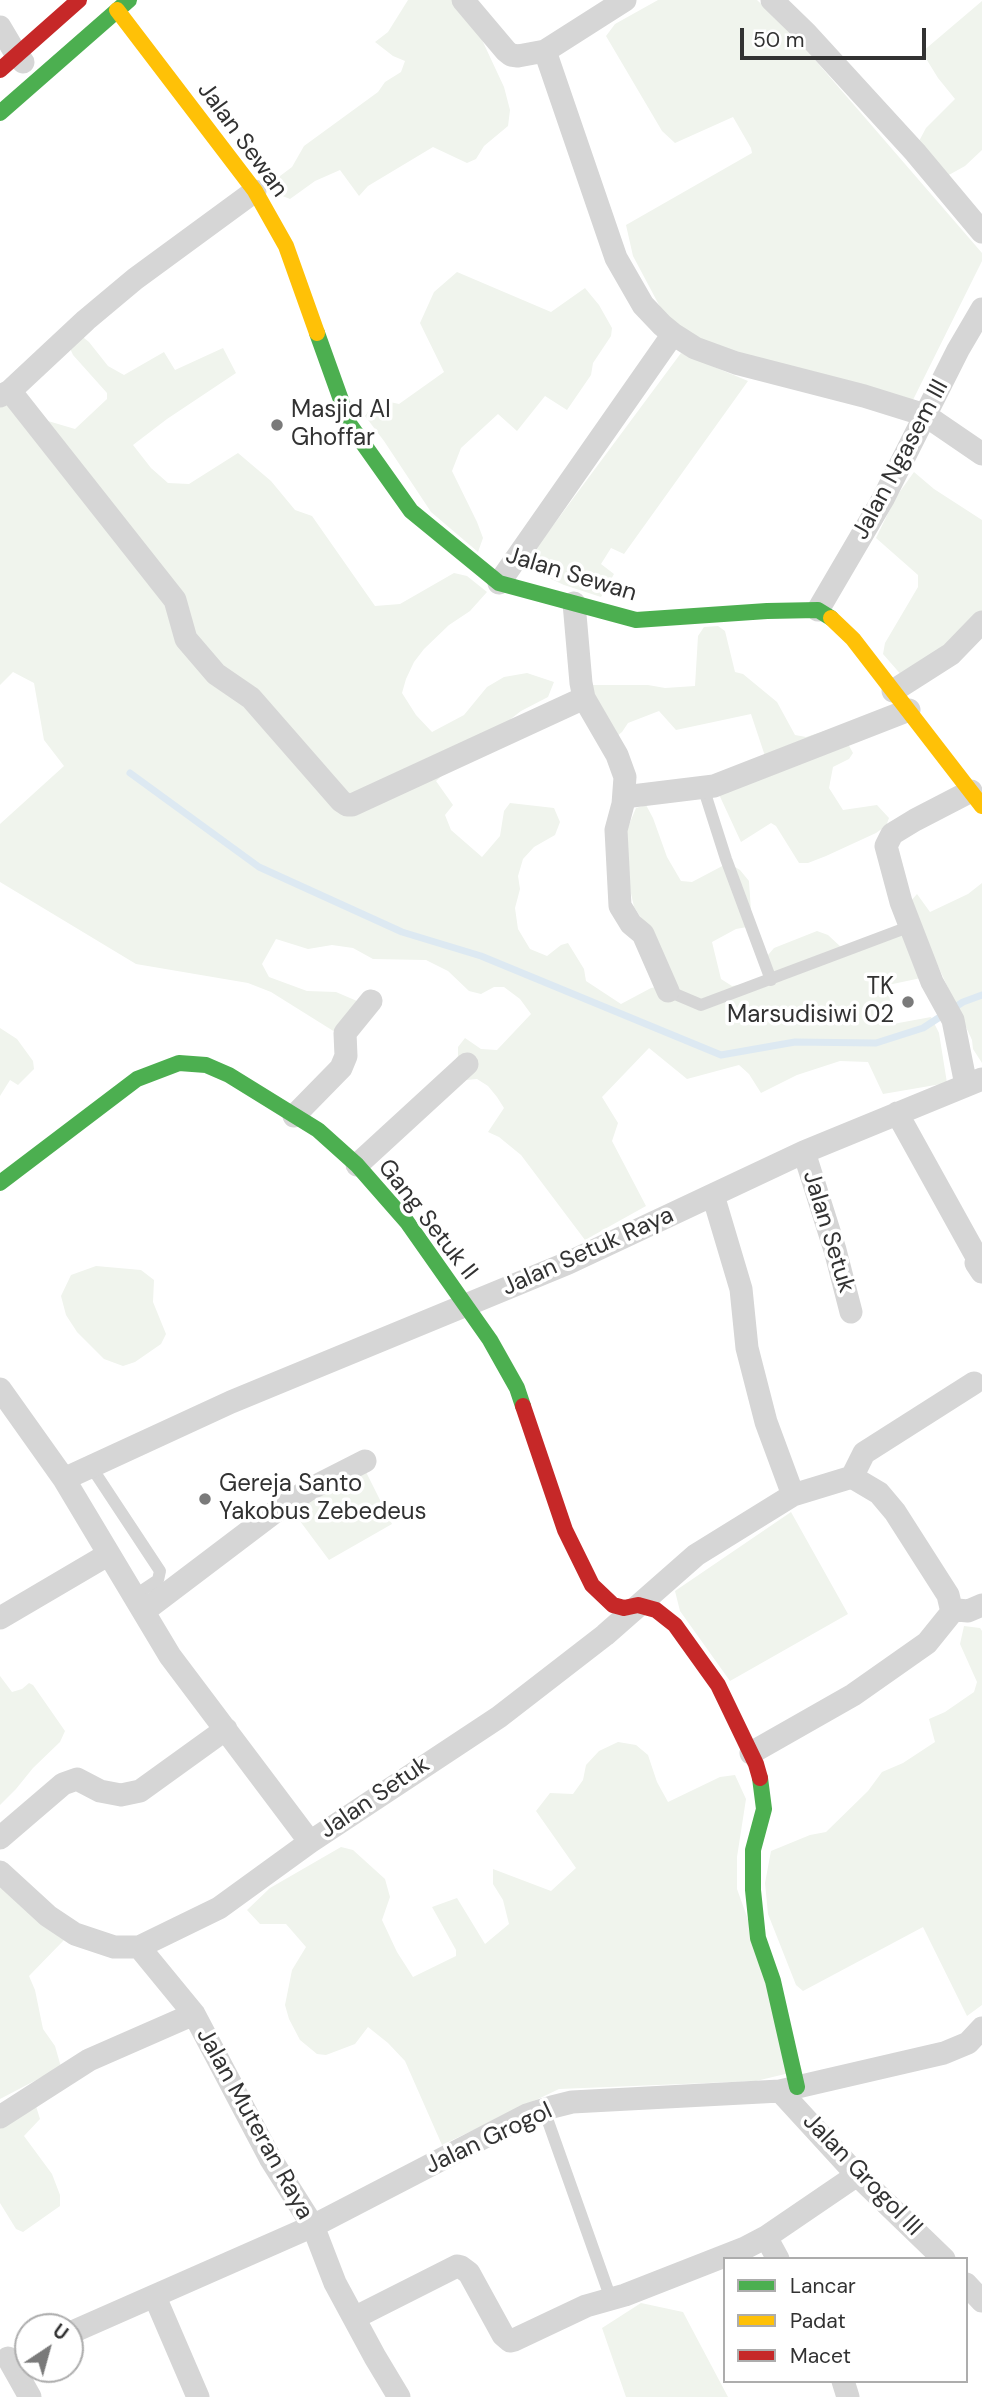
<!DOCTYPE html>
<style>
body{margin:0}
#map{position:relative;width:982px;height:2397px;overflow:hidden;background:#fff;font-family:"DM Sans",sans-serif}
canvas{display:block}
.legend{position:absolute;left:723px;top:2257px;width:245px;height:126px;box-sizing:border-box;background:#fff;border:2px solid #adadad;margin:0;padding:9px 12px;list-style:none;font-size:21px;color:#323232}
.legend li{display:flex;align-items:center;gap:14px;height:35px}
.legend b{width:35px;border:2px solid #adadad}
.north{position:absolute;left:14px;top:2313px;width:70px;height:70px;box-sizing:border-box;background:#fff;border:2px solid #adadad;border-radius:50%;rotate:36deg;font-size:19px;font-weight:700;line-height:28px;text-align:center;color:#323232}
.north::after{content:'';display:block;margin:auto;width:24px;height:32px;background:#7a7a7a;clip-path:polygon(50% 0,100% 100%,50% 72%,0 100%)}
.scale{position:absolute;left:740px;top:28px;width:186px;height:32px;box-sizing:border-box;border:4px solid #323232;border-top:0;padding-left:9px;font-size:21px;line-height:24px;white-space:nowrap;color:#323232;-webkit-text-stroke:5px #fff;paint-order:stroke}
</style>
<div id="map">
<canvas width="982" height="2397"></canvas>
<ul class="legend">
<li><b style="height:9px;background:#4caf50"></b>Lancar</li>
<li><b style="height:9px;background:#ffc107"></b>Padat</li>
<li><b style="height:9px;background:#c62828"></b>Macet</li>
</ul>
<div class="north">U</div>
<div class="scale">50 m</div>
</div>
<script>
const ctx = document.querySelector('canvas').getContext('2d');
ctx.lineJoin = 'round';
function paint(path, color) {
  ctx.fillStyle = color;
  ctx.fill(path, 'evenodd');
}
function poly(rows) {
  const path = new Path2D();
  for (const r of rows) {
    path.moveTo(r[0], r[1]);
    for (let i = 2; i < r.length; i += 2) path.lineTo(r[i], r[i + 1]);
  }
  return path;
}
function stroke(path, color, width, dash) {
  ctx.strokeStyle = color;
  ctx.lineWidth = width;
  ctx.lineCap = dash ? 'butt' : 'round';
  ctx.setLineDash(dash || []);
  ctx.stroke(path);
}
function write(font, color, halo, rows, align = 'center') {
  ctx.font = font + ' "DM Sans",sans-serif';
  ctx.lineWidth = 7;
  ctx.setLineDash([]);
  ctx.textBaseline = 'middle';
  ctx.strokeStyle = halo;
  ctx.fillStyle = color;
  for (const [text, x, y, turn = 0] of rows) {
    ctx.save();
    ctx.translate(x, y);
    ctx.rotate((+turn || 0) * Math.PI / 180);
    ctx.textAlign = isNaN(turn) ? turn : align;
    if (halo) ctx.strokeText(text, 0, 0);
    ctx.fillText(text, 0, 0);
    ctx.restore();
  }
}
const green = poly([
 [408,0,452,0,476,27,504,87,510,110,508,126,484,146,476,159,467,163,433,147,368,186,359,196,340,170,315,181,290,199,275,193,280,176,292,167,304,146,378,92,385,82,401,72,405,61,393,56,375,42,388,32],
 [658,0,757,0,790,31,982,253,982,261,909,408,696,347,667,320,633,256,626,225,752,153,751,148,733,117,675,143,662,131,606,36,615,24],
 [982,1,982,150,965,166,947,176,918,143,926,128,955,99,938,78,922,52],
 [457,272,551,312,585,288,599,305,612,328,611,336,593,363,591,375,567,410,545,396,517,431,498,414,461,448,452,471,477,522,483,538,478,552,431,512,384,441,365,416,377,399,399,404,444,372,420,323,434,292],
 [79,334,89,342,108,366,124,375,164,352,175,370,223,348,236,373,167,419,133,445,151,468,168,483,189,484,238,453,271,481,295,510,312,516,375,606,400,604,454,573,467,576,487,592,470,611,449,625,424,649,414,662,406,679,402,693,416,715,432,732,464,715,487,687,504,677,527,673,554,682,548,697,521,711,470,751,436,781,453,805,445,815,451,830,482,857,500,836,504,811,510,803,554,808,560,822,555,835,534,847,523,859,518,876,520,889,515,908,518,929,530,949,547,956,561,945,568,943,584,969,586,981,621,1004,651,988,662,986,647,927,634,907,627,875,626,832,636,808,646,805,653,818,667,857,681,881,692,882,728,863,740,870,749,881,751,911,747,927,736,929,712,942,721,979,732,986,769,980,762,962,774,948,817,931,828,935,842,948,896,933,907,938,921,978,888,985,893,1024,931,1017,939,1033,947,1083,883,1094,868,1062,840,1061,797,1075,761,1093,749,1074,739,1065,687,1079,649,1048,602,1097,618,1123,612,1141,646,1206,585,1240,521,1155,499,1137,488,1132,504,1108,497,1097,488,1086,477,1079,466,1080,445,1073,458,1056,458,1047,465,1038,481,1049,497,1050,531,1014,520,999,504,987,494,987,481,994,469,991,448,971,426,960,373,959,353,948,332,945,308,949,276,939,262,964,269,977,307,991,336,992,357,1001,351,1042,271,992,248,983,136,964,0,882,0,824,64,766,44,740,34,683,13,672,0,685,0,407,25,395,48,421,75,429,107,399,107,393,73,355,68,344],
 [681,353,748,381,624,554,611,548,601,564,614,574,601,597,564,585,523,566],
 [914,472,934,489,982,520,982,631,953,666,910,685,883,654,885,643,918,587,918,575,876,538,896,497],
 [718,626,725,631,735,672,743,674,777,702,795,735,806,737,836,727,847,742,853,753,849,759,833,767,829,788,843,810,877,805,889,818,886,826,876,833,826,856,808,863,799,863,776,826,771,823,741,842,716,788,729,772,745,762,765,756,751,714,676,730,659,711,628,723,622,732,617,736,588,685,648,685,665,688,695,686,698,636,704,627],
 [982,883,982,1063,973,1049,972,1040,909,903,917,894,930,912,968,894],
 [0,1028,17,1039,33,1061,34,1069,18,1085,10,1080,0,1096],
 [96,1266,141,1270,154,1280,153,1302,166,1334,161,1344,135,1362,123,1366,104,1359,77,1332,66,1315,61,1296,71,1275],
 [363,1466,392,1524,329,1560,291,1509],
 [791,1512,848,1614,730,1681,680,1611,675,1591],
 [964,1626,980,1628,982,1631,982,2005,967,2016,923,1927,803,1991,796,1985,768,1914,765,1883,771,1851,810,1835,826,1832,868,1791,882,1772,903,1763,935,1742,929,1719,945,1712,974,1692,977,1682,960,1644],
 [0,1676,12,1692,22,1689,29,1683,33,1685,65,1731,60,1742,33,1768,16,1789,0,1805],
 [618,1742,636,1745,648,1755,657,1782,668,1802,720,1777,735,1775,746,1799,737,1857,737,1889,802,2070,756,2081,559,2089,442,2145,405,2061,388,2043,368,2027,355,2044,326,2055,317,2054,300,2040,289,2019,285,2005,292,1970,306,1947,286,1924,260,1924,247,1910,270,1888,341,1847,353,1850,385,1879,390,1897,382,1920,397,1952,413,1977,456,1956,456,1950,432,1907,457,1898,485,1944,509,1924,503,1900,493,1884,493,1869,551,1891,576,1868,536,1811,550,1793,573,1794,583,1780,586,1765,599,1751],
 [0,1879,64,1940,29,1976,35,1990,43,2029,55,2046,61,2067,0,2099],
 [35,2103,40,2119,24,2136,52,2174,60,2195,60,2206,23,2232,16,2229,0,2203,0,2123],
 [641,2303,683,2312,728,2397,626,2397,602,2328]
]);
const stream = poly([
 [130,773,259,867,402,932,481,956,721,1055,795,1042,876,1043,923,1028,963,1002,982,995]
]);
const lane = poly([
 [703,787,726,859,771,980],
 [668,991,701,1005,911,926],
 [92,1468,160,1571,158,1580,134,1596],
 [544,2110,611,2299]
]);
const street = poly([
 [463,0,506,51,511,55,518,56,545,51,625,0],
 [772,0,806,33,915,152,982,232],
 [0,27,16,54,23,62],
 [545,51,616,258,643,305,662,325,673,334,695,348,736,363,864,396,925,415,982,454],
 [10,391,175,600,186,639,216,674,251,698,341,801,347,805,352,805,584,698],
 [0,396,10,391,86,320,135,279,255,191],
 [499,583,673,334],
 [574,603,581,683,584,698,617,755,625,777,623,804,616,830,620,906,631,924,643,934,668,991],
 [818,610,883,499,958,350,982,309],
 [893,691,951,654,982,622],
 [624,797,714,786,909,710],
 [966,1085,953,1020,932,982,901,902,886,846,892,834,915,820,971,791],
 [897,1113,979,1261,976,1263,982,1272],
 [294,1116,341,1068,346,1056,345,1033,371,1001],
 [804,1152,835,1250,851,1312],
 [357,1165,467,1064],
 [713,1195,741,1289,747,1348,766,1422,793,1495],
 [0,1389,64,1479,231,1402,568,1263,804,1152,982,1079],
 [852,1477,864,1453,974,1383],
 [64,1479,170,1656,310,1842,499,1717,605,1635,696,1555,793,1495,852,1477,879,1493,895,1512,948,1595,952,1612],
 [144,1611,272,1514,308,1490,365,1461],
 [0,1618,109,1554],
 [751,1753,853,1695,927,1643,952,1612,957,1610,968,1611,982,1605],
 [0,1838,63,1784,77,1779,100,1791,121,1795,140,1791,226,1729],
 [0,1872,48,1916,75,1934,114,1947,139,1947,219,1908,310,1842],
 [780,2091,857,2175,944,2259],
 [0,2117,89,2060,194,2014],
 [766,2237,778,2259],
 [966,2284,982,2301],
 [155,2297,198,2397],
 [354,2318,457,2266,461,2267,469,2273,503,2335,510,2341,514,2340,586,2306,625,2295,745,2248,766,2237,857,2175],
 [70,2333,313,2226,270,2158,194,2014,139,1947],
 [8,2358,30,2397],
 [843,2381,848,2397],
 [399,2397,375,2357,335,2283,313,2226,527,2115,552,2107,572,2102,780,2091,944,2053,968,2043,982,2028]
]);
const fast = poly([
 [0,113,129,0],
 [317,333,350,425,411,511,499,583,636,620,767,611,818,610,831,618],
 [0,1183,137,1079,179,1063,206,1065,229,1075,318,1130,357,1165,407,1222,490,1340,517,1388,523,1406],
 [760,1778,764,1809,753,1850,753,1890,758,1938,773,1981,797,2087]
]);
const slow = poly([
 [117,10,255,191,286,246,317,333],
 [831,618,853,639,982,806]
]);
const jam = poly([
 [0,70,79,0],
 [523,1406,565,1530,592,1585,613,1605,624,1608,638,1605,656,1610,675,1625,718,1685,756,1764,760,1778]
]);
const markers = [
 [277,425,7,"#7a7a7a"],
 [908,1002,7,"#7a7a7a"],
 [205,1499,7,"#7a7a7a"]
];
const streetNames = [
 ["Jalan Sewan",242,140,54],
 ["Jalan Ngasem III",901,460,-62],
 ["Jalan Sewan",571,575,17],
 ["Gang Setuk II",427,1220,52],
 ["Jalan Setuk",828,1232,73],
 ["Jalan Setuk Raya",588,1252,-24],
 ["Jalan Setuk",375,1798,-34],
 ["Jalan Muteran Raya",254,2124,61],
 ["Jalan Grogol",489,2139,-25],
 ["Jalan Grogol III",862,2175,46]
];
const poiNames = [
 ["Masjid Al",291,411],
 ["Ghoffar",291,439],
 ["TK",894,988,"right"],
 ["Marsudisiwi 02",894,1016,"right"],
 ["Gereja Santo",219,1485],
 ["Yakobus Zebedeus",219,1513]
];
paint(green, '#f0f4ed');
stroke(stream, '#dde9f2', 7);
stroke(lane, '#d6d6d6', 12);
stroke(street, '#d6d6d6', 23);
stroke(fast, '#4caf50', 16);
stroke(slow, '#ffc107', 16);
stroke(jam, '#c62828', 16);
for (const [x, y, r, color] of markers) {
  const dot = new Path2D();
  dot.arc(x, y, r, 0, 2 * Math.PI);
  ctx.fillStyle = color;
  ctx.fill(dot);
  stroke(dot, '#fff', 2.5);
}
write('24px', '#323232', '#fff', streetNames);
write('24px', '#323232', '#fff', poiNames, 'left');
</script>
